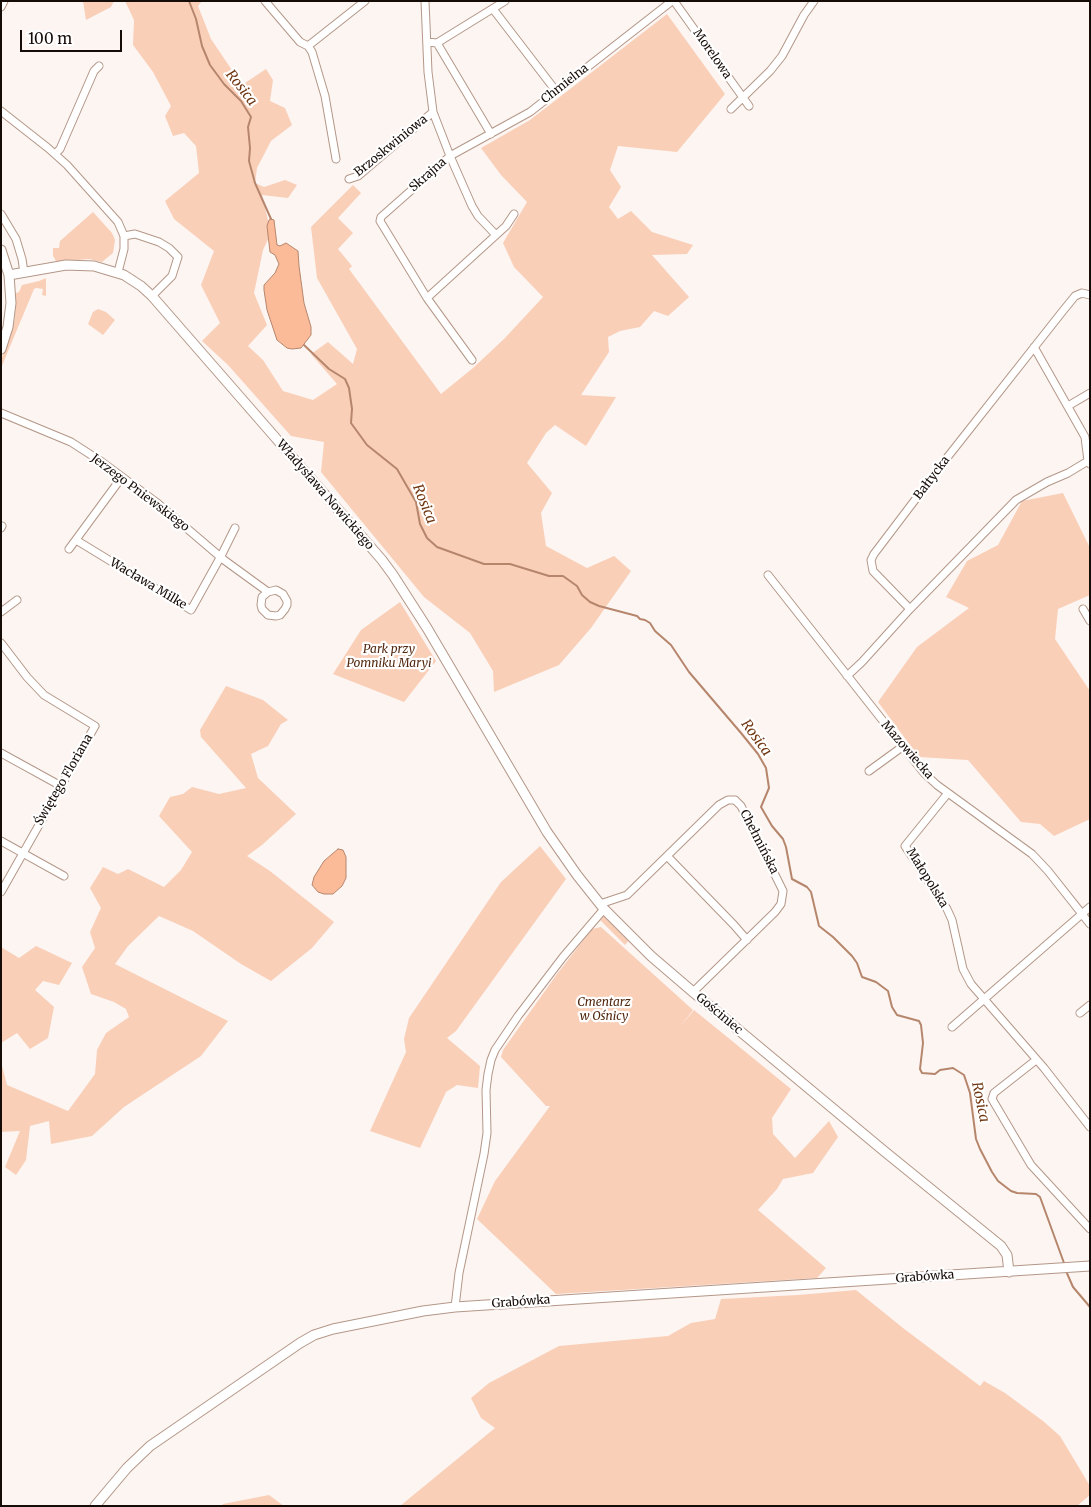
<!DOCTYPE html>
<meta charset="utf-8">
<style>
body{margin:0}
#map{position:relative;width:1091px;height:1507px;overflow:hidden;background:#fcf5f2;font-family:Merriweather,serif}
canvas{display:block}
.frame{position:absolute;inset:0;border:2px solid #160c07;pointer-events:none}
.scale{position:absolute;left:20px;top:30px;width:102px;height:22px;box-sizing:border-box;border:2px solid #160c07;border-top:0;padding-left:6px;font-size:15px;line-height:18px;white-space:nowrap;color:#160c07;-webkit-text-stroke:4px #fff;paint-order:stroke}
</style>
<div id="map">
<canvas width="1091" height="1507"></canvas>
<div class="frame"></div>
<div class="scale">100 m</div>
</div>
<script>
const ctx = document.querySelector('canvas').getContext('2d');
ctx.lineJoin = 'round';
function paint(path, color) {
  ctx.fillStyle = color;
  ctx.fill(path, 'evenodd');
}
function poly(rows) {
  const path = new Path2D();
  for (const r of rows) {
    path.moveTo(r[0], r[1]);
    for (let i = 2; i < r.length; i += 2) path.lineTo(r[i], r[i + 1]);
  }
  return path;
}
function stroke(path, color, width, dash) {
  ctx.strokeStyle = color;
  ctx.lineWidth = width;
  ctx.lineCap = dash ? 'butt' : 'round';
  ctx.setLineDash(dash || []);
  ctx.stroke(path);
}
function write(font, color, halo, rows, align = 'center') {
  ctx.font = font + ' Merriweather,serif';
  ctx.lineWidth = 4.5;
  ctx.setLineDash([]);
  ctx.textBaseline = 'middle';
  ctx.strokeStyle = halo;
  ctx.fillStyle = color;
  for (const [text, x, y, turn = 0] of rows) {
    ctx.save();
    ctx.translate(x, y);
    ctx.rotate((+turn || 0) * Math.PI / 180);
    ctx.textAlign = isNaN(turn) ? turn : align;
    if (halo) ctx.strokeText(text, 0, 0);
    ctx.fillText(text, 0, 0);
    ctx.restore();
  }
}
const green = poly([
 [83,1,114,1,111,7,86,20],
 [125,1,202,1,198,6,211,39,242,85,266,69,273,80,270,101,285,108,292,125,271,141,257,168,255,183,264,187,285,180,297,185,288,198,262,195,271,233,263,250,254,293,267,325,248,346,263,360,283,391,313,400,337,384,311,354,328,342,353,364,357,349,317,278,311,227,353,185,361,193,338,218,353,233,338,249,352,266,349,269,441,394,473,368,504,339,543,297,514,267,503,243,527,202,501,175,481,148,530,120,667,14,725,94,677,152,618,146,610,170,621,187,609,207,618,219,631,211,652,232,693,245,687,254,652,255,689,297,668,316,654,311,640,327,620,331,608,337,609,352,581,395,616,397,586,446,555,425,546,433,527,463,552,493,541,513,546,546,587,568,614,556,631,571,591,628,559,665,494,692,493,671,470,633,424,597,321,472,324,442,291,436,228,365,202,341,220,323,201,285,214,251,174,219,165,201,199,173,196,146,184,133,173,136,165,116,171,106,153,72,133,45,134,20],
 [93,212,112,233,115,240,113,253,102,262,89,259,77,260,59,262,56,261,53,256,53,248,59,248,60,241],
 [46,278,46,296,42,295,43,289,36,288,34,289,1,368,1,360,10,337,15,318,16,293,19,292,22,285,39,281],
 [98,309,106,312,115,320,103,335,88,324,93,312],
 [1063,493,1090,548,1090,595,1058,609,1055,639,1090,691,1090,819,1054,836,1040,824,1021,822,968,760,919,757,878,702,917,647,969,608,946,597,967,561,998,545,1022,501],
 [400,602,436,661,404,702,333,674,361,630],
 [226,686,263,700,288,720,281,724,268,746,251,754,258,778,296,814,262,845,247,856,270,871,334,922,312,948,271,981,241,964,193,931,159,916,128,946,115,964,228,1021,201,1056,124,1107,92,1136,51,1144,49,1121,30,1126,26,1160,16,1175,5,1167,20,1131,1,1132,1,1062,7,1085,68,1111,95,1074,97,1050,106,1033,129,1017,126,1009,114,1002,91,994,82,967,95,948,90,932,101,908,90,888,103,867,118,874,128,869,164,887,181,870,192,852,159,816,170,797,183,794,192,787,219,794,246,788,201,737,200,730],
 [540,846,566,879,456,1031,447,1038,480,1066,478,1088,457,1085,446,1092,420,1148,370,1131,406,1052,404,1039,409,1018,501,882],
 [602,917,606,917,629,940,625,945,599,919],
 [601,927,693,1010,680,1027,694,1010,791,1089,772,1118,773,1134,795,1158,829,1121,838,1137,813,1173,783,1179,777,1189,758,1210,826,1268,817,1278,556,1294,477,1219,495,1181,550,1106,546,1106,501,1057,503,1050,557,974,592,929],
 [36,946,72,963,59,985,43,981,35,990,54,1007,48,1038,30,1049,17,1033,1,1043,1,947,19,958],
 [856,1290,903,1328,980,1386,984,1381,1005,1393,1043,1421,1060,1436,1090,1486,1090,1495,1077,1506,400,1506,495,1428,481,1418,471,1398,489,1383,559,1346,668,1336,691,1323,715,1319,721,1299,798,1295],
 [269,1495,284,1506,222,1506,223,1504]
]);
const water = poly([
 [271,219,274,220,277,245,280,246,286,243,298,251,299,266,304,303,311,327,311,335,301,348,292,349,287,348,277,340,267,310,264,290,264,285,275,273,279,264,275,255,270,252,267,226,269,220,271,219],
 [338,849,343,850,346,857,346,878,342,886,333,894,324,894,318,892,312,885,314,877,324,861,338,849]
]);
const stream = poly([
 [189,1,196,19,202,46,210,65,224,84,241,101,251,117,248,127,250,148,249,161,255,183,271,219],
 [304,345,329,369,345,379,349,388,352,409,351,423,367,445,397,469,416,502,420,524,427,538,437,547,484,564,510,564,549,576,563,576,577,586,582,595,590,602,599,606,637,616,640,619,645,620,650,623,655,631,671,645,689,672,741,733,758,754,766,768,769,788,761,807,772,826,783,839,786,847,792,879,807,887,811,892,819,926,833,937,852,956,857,963,862,977,876,982,888,991,892,1007,897,1015,919,1021,921,1025,923,1043,920,1069,922,1073,935,1074,940,1070,953,1068,964,1075,970,1093,976,1139,980,1149,992,1172,998,1181,1011,1191,1017,1193,1036,1194,1040,1197,1064,1263],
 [1066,1271,1073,1287,1090,1307]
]);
const minor = poly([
 [265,1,300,42,308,46],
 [425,1,428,72,433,112,450,156,381,217,380,221,427,298,472,360],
 [674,1,749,106],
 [1,7,4,1],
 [493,9,556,91],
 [427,42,437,43,505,1],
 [437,43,491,134],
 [731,109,770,71,782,56,804,15,814,1],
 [1,111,48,148,67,165,118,222,124,236],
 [55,154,60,149,94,71,99,66],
 [336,159,325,96,312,52,308,46,365,1],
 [349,179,358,176,433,112],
 [1,214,16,239,22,259,24,273],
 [496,235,478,216,472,206,450,156,530,112,672,1],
 [118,272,124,249,124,236,135,234,159,242,169,248,178,257,172,276,152,296],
 [427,298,506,226,514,214],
 [1034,347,1085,437,1088,461,1090,464],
 [1068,406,1090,393],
 [1,413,71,442,102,462,156,502,224,560,268,592,276,590,283,594,287,601,287,605,285,609,280,615,276,616,268,615,262,609,261,605,262,597,268,592],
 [1,528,2,526],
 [76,540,191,610,221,556,235,528],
 [69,549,122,477],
 [768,575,924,773,937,785,1032,854,1048,871,1090,924],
 [910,609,873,571,871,560,874,554,946,459,1062,312,1075,296,1082,293,1090,295],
 [1083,609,1090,621],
 [1,612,17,600],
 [1,643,27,677,44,695,95,726,1,892],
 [847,676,862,662,910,609,1016,500,1047,482,1068,473,1088,461],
 [1,753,61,786],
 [869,771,902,747],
 [948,793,905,846,947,909,952,920,963,969,971,984,1044,1068,1090,1127],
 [1,841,64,876],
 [667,856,734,925,747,940],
 [600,904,627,895,719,805,728,800,735,800,741,806,783,891,781,904,775,912,693,992],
 [1080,1013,1090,1005],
 [952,1027,1090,907],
 [1036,1060,994,1093,992,1099,1031,1165,1090,1229],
 [455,1307,459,1273,484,1154,487,1133,486,1090,488,1074,491,1060,495,1050,518,1016,563,957,604,909]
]);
const tertiary = poly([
 [1,250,9,275,11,303,8,327,1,349],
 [9,275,66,265,94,266,124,275,141,286,152,296,382,560,393,575,427,628,547,832,577,875,604,909,651,956,693,992,884,1151,1001,1246,1007,1255,1009,1272],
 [95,1506,127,1468,150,1446,300,1343,314,1335,333,1329,423,1311,455,1307,1090,1266]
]);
const streetNames = [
 ["Morelowa",712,54,55],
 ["Chmielna",565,84,-38],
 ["Brzoskwiniowa",391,146,-39],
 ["Skrajna",428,175,-41],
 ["Bałtycka",932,478,-53],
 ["Jerzego Pniewskiego",140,493,37],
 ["Władysława Nowickiego",325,495,49],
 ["Wacława Milke",148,584,31],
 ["Mazowiecka",907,750,49],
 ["Świętego Floriana",64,780,-60],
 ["Chełmińska",759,842,63],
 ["Małopolska",927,878,58],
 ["Gościniec",719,1014,40],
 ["Grabówka",925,1277,-4],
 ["Grabówka",521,1302,-4]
];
const parkNames = [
 ["Park przy",389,650],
 ["Pomniku Maryi",389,664],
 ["Cmentarz",604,1003],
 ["w Ośnicy",604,1017]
];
const waterNames = [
 ["Rosica",241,88,52],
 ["Rosica",424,504,68],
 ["Rosica",756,738,54],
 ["Rosica",980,1102,78]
];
paint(green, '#facfb8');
paint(water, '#fbba98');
stroke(water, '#b6866c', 1);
stroke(stream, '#b6866c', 2);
stroke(minor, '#b49788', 9);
stroke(tertiary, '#b49788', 11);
stroke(minor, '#fff', 7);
stroke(tertiary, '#fff', 9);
write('12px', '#160c07', '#fff', streetNames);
write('italic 12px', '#522910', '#fff', parkNames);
write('italic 14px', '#703610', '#fff', waterNames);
</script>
